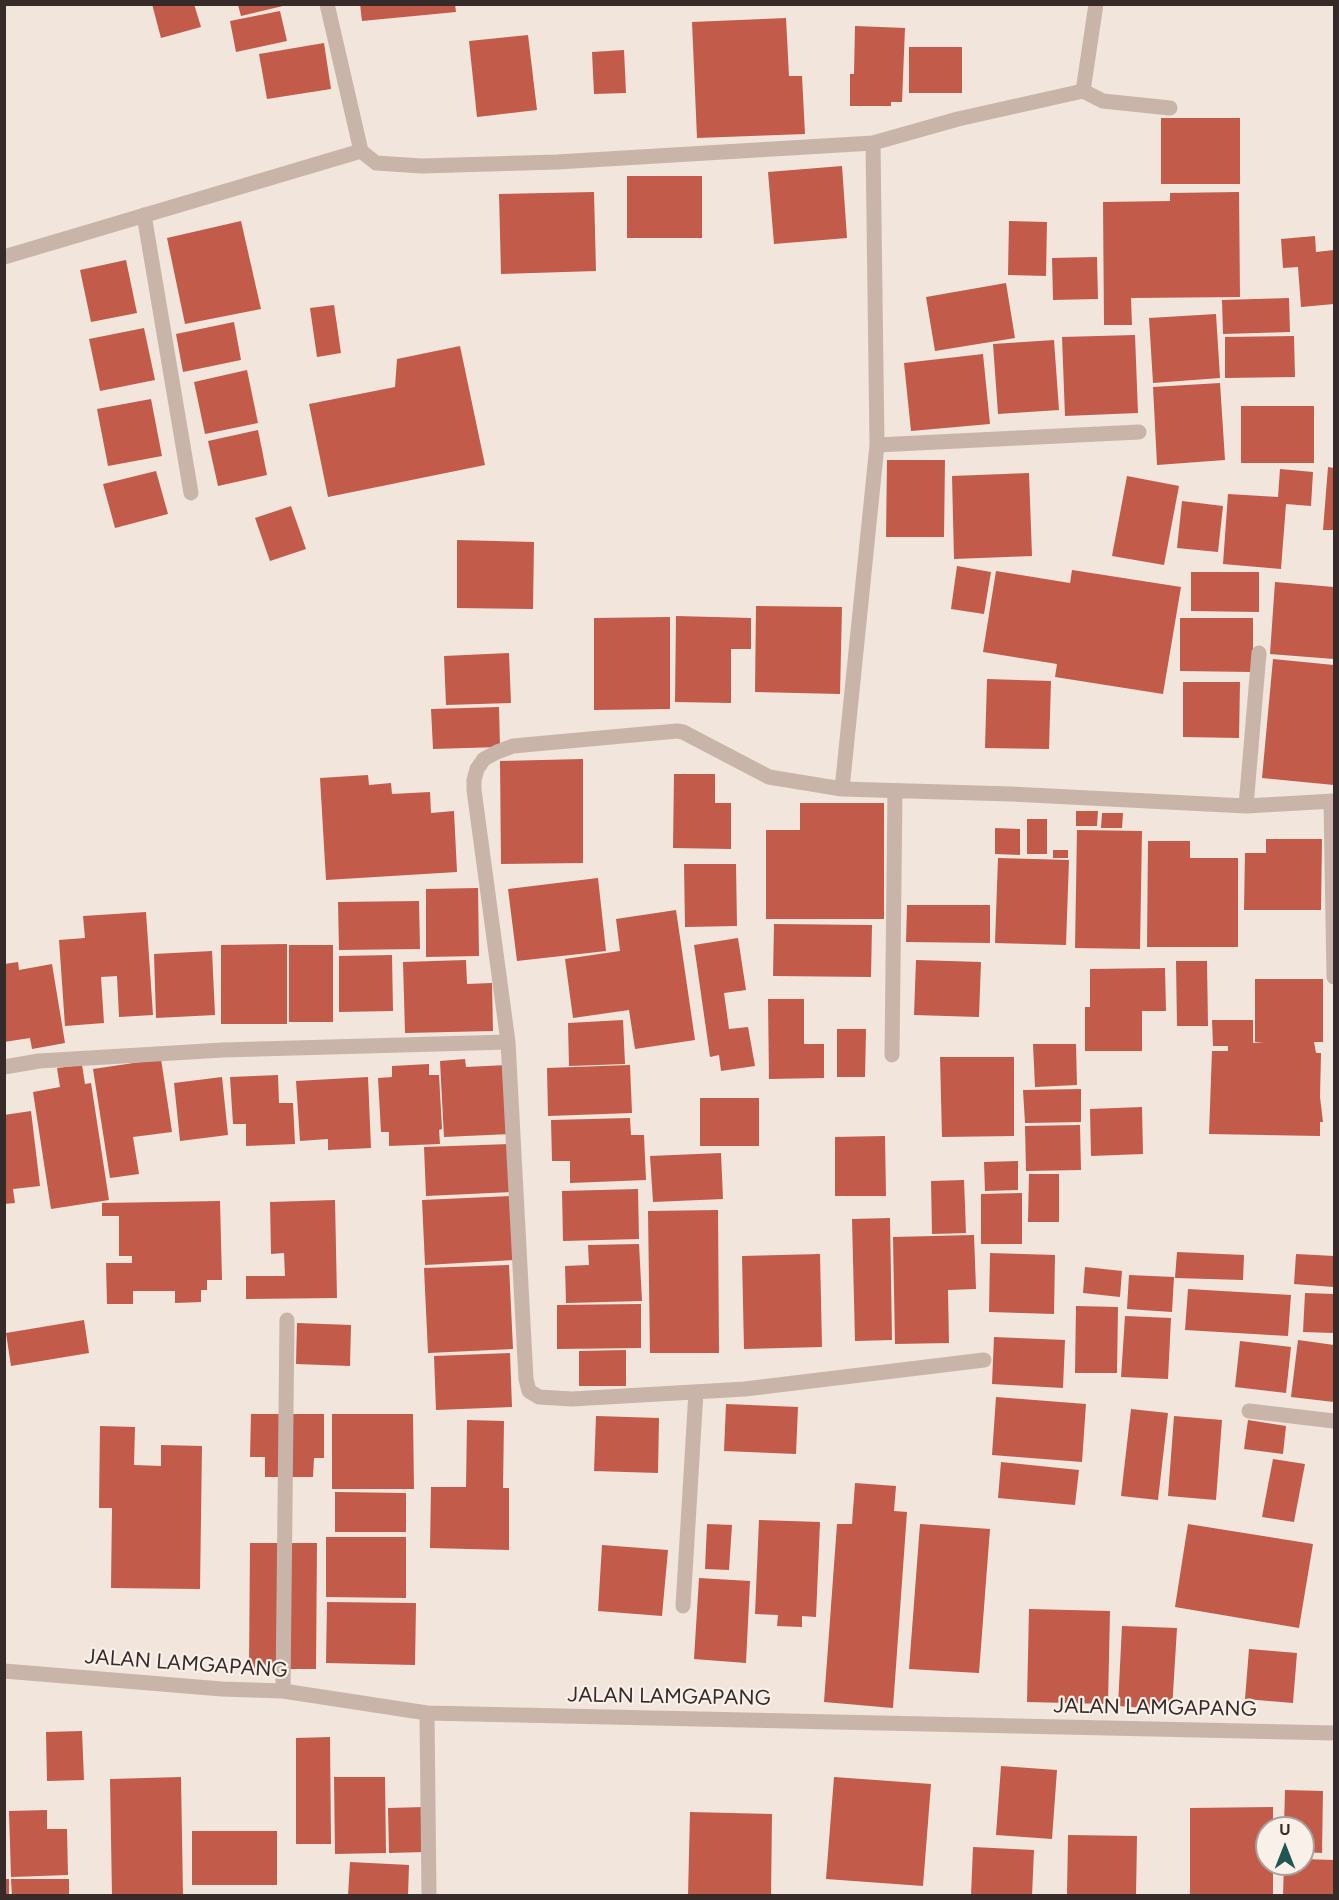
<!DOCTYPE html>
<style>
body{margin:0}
#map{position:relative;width:1339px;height:1900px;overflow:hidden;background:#f1e5dc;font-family:Figtree,sans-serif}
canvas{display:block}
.frame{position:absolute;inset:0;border:6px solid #362b28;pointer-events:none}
.north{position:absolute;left:1255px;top:1816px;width:60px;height:60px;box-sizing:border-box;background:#f9f0e9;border:2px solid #aba19c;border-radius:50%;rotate:0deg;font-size:16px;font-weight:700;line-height:24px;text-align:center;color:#362b28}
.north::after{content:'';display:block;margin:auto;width:21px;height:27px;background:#1f5654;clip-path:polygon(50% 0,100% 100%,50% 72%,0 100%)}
</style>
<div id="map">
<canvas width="1339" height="1900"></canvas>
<div class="frame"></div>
<div class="north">U</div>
</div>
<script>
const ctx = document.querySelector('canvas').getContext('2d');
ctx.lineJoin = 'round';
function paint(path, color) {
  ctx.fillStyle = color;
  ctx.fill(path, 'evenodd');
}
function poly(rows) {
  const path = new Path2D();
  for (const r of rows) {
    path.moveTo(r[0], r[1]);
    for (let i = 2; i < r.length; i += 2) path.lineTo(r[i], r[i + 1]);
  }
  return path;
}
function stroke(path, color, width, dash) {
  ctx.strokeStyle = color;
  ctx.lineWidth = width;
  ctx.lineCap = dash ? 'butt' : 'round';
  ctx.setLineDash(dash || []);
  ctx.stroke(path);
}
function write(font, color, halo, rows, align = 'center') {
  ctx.font = font + ' Figtree,sans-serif';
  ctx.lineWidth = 4.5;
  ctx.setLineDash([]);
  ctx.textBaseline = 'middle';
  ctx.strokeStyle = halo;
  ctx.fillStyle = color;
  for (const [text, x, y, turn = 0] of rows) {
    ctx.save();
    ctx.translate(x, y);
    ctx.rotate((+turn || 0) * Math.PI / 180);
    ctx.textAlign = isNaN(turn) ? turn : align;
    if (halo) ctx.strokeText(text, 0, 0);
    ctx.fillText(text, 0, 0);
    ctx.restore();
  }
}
const building = poly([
 [152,4,194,4,201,27,161,38],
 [360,4,455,4,456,12,362,21],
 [238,5,287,5,241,16],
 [280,11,287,41,236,52,230,21],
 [786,18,789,76,802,76,805,134,697,138,692,22],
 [855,26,905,28,902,102,891,102,891,106,850,106,850,74,854,74],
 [528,35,537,110,477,117,469,41],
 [324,43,331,89,267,99,259,54],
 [909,47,962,47,962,93,909,93],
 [624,50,626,93,594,94,592,52],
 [1161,118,1240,118,1240,184,1161,184],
 [842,166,847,238,774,244,768,172],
 [627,176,702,176,702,238,627,238],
 [594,192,596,271,501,274,499,194],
 [1239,192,1240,297,1131,298,1132,325,1104,325,1103,202,1170,201,1170,193],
 [241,221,261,309,185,324,167,238],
 [1009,221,1047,222,1046,276,1008,275],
 [1315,236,1316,252,1334,250,1334,304,1301,307,1298,267,1283,268,1281,239],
 [1097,257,1098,299,1053,300,1052,258],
 [126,260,137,313,91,322,80,270],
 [1006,283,1015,338,935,351,926,297],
 [1289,298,1290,332,1223,334,1222,300],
 [334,305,341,353,317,357,310,308],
 [1216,314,1220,378,1153,383,1149,318],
 [234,322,241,360,183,372,176,334],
 [144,328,155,380,100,391,89,339],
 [1135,335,1138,413,1065,416,1062,337],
 [1294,336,1295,377,1225,378,1225,337],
 [1054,340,1059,410,998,414,993,344],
 [460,346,485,465,328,497,309,404,395,387,397,359],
 [983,354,990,424,911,431,904,363],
 [247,370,258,423,205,434,194,382],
 [1220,383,1225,460,1157,465,1153,387],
 [151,399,162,456,108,466,97,409],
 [1241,406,1314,406,1314,463,1241,463],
 [258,430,267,475,218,486,208,441],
 [887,460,945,460,944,537,886,537],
 [1328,467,1334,468,1334,530,1323,530],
 [1280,469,1313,472,1311,506,1286,504,1281,569,1223,564,1228,494,1278,497],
 [156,471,168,514,115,528,103,484],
 [1029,473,1032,556,954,559,952,476],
 [1127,476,1179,486,1164,565,1112,556],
 [1182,501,1223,506,1218,552,1177,548],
 [291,506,306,549,270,561,255,518],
 [457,540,534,542,533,609,457,608],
 [957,566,991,572,984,614,951,609],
 [1072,570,1181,587,1163,694,1055,677,1057,664,983,652,996,571,1070,583],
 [1191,572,1259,572,1259,612,1191,611],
 [1275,582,1334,587,1334,659,1270,654],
 [756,606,842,607,840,694,755,692],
 [676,616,751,618,751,649,731,649,731,703,675,702],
 [670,617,670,709,594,710,594,618],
 [1180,618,1253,618,1253,672,1180,671],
 [509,653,511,703,446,705,444,656],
 [1273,659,1334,665,1334,785,1262,778],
 [987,679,1051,681,1049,749,985,748],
 [1183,682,1240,682,1239,738,1183,737],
 [499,707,500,747,433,749,431,709],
 [583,759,583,863,501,864,500,761],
 [674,774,715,774,715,803,731,803,731,849,673,848],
 [368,775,369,785,391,783,392,794,430,792,431,813,454,811,457,872,326,880,320,778],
 [800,803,884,803,884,919,766,919,766,830,800,830],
 [1076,811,1098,811,1097,826,1076,826],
 [1102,813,1123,813,1122,828,1101,828],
 [1027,819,1047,819,1047,854,1027,854],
 [995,828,1020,829,1020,855,995,854],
 [1077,830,1142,831,1140,949,1075,948],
 [1266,839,1322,839,1321,910,1244,910,1245,853,1266,853],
 [1148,841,1190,841,1190,858,1238,858,1238,947,1147,947],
 [1053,850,1068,850,1068,858,1053,858],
 [998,858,1069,860,1066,945,995,943],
 [684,864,736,864,737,926,685,927],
 [598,878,606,951,517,961,508,889],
 [478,888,479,956,426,957,426,889],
 [419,901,420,949,339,950,338,902],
 [907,905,990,905,990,943,906,942],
 [676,910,695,1040,635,1049,629,1010,573,1018,565,959,620,951,616,919],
 [146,912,153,1015,119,1017,117,976,101,977,104,1023,65,1026,59,940,85,938,83,916],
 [774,924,872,925,871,977,773,976],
 [738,938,746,990,724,993,729,1029,748,1027,755,1066,721,1071,719,1055,710,1057,694,945],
 [287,944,287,1024,221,1024,221,945],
 [289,945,333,945,333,1022,289,1022],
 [212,951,215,1015,156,1018,154,954],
 [392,955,393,1011,339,1012,339,956],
 [466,960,467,984,492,983,493,1031,405,1033,403,962],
 [916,960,981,962,979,1017,914,1015],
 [1176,961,1207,961,1208,1026,1177,1026],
 [18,962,19,970,52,964,65,1043,32,1049,30,1038,4,1042,4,964],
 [1165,968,1166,1011,1142,1011,1142,1051,1085,1051,1085,1007,1090,1007,1090,969],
 [1255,979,1323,979,1323,1042,1314,1042,1316,1053,1321,1053,1320,1097,1323,1122,1320,1122,1320,1136,1209,1134,1212,1051,1228,1051,1228,1046,1213,1046,1212,1020,1253,1020,1253,1043,1264,1042,1255,1042],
 [768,999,804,999,804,1044,824,1044,824,1078,769,1079],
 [623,1020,625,1064,569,1066,568,1023],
 [837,1029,866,1029,865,1077,837,1077],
 [1033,1044,1076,1044,1077,1085,1035,1087],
 [940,1057,1014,1057,1014,1136,942,1137],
 [161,1059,172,1132,133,1137,139,1174,110,1178,93,1069],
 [465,1059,466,1067,507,1065,510,1134,444,1137,440,1061],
 [429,1064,429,1075,439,1075,442,1129,439,1130,440,1144,389,1146,389,1132,381,1132,378,1078,392,1077,392,1066],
 [82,1065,85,1084,91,1083,109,1200,51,1209,33,1092,60,1087,57,1068],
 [630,1065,632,1113,548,1116,547,1068],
 [278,1075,279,1103,293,1103,295,1144,246,1146,246,1124,233,1124,230,1077],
 [222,1077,228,1135,180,1141,174,1083],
 [368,1077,371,1148,328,1150,328,1139,300,1141,296,1081],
 [1081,1089,1081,1122,1025,1123,1023,1090],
 [700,1098,759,1098,759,1146,700,1146],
 [1142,1107,1143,1154,1091,1156,1090,1109],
 [31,1111,40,1186,13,1189,15,1203,4,1204,4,1115],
 [630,1118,631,1135,644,1135,646,1180,570,1183,570,1161,552,1161,551,1120],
 [1080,1125,1081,1170,1026,1171,1025,1126],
 [885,1136,886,1196,835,1196,835,1137],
 [510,1144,512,1192,426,1196,424,1147],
 [721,1153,723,1199,653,1202,650,1156],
 [1018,1161,1018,1190,985,1191,984,1162],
 [1029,1174,1059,1174,1059,1222,1028,1222],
 [964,1180,966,1233,932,1234,931,1181],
 [638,1189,639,1239,563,1241,562,1191],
 [1022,1193,1022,1244,981,1244,981,1194],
 [511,1196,514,1260,425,1265,422,1200],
 [335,1200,337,1298,246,1299,246,1276,285,1276,284,1253,271,1254,270,1202],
 [220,1201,222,1280,207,1280,207,1290,201,1290,201,1302,175,1303,175,1291,133,1291,133,1304,107,1304,106,1263,132,1263,132,1256,119,1256,119,1216,102,1216,102,1203],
 [718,1210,719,1353,650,1353,648,1211],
 [890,1218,892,1340,855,1341,852,1219],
 [974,1235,976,1289,948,1290,949,1343,895,1344,893,1237],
 [639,1244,642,1301,566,1303,565,1266,589,1265,588,1245],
 [1177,1252,1244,1255,1243,1280,1175,1278],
 [990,1253,1055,1255,1054,1314,989,1312],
 [820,1254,822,1347,744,1349,742,1256],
 [1296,1254,1334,1256,1334,1287,1294,1284],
 [509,1265,513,1349,428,1353,424,1268],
 [1085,1267,1122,1271,1120,1297,1083,1293],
 [1129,1275,1174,1277,1172,1312,1127,1309],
 [1188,1289,1291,1295,1288,1336,1185,1330],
 [1305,1293,1334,1294,1334,1333,1303,1332],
 [641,1304,641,1348,557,1349,557,1305],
 [1076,1306,1118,1307,1117,1373,1075,1373],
 [1125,1316,1171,1318,1168,1379,1121,1377],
 [84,1320,89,1353,11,1366,6,1333],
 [297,1323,351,1325,350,1366,296,1364],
 [994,1337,1065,1340,1063,1388,992,1384],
 [1298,1340,1334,1345,1334,1402,1291,1397],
 [1240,1341,1291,1347,1286,1393,1235,1387],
 [626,1350,626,1386,579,1386,579,1351],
 [510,1353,512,1407,436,1410,434,1356],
 [996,1397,1086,1404,1082,1462,992,1455],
 [726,1404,798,1407,796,1454,724,1451],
 [1131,1409,1168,1413,1158,1500,1121,1496],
 [251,1414,324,1414,324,1458,314,1458,313,1477,265,1477,265,1457,250,1457],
 [332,1414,413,1414,414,1489,332,1489],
 [596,1416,659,1418,658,1473,594,1471],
 [1174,1416,1222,1420,1216,1500,1168,1496],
 [467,1420,504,1421,503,1488,509,1488,509,1550,430,1548,431,1487,466,1487],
 [1248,1420,1286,1426,1283,1454,1244,1449],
 [100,1426,135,1427,134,1465,161,1466,161,1445,202,1446,200,1589,111,1588,112,1508,99,1508],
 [1273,1459,1305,1464,1294,1522,1262,1517],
 [1001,1462,1079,1470,1075,1505,998,1498],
 [855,1483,896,1486,894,1511,907,1512,893,1708,824,1702,837,1524,852,1524],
 [335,1492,406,1493,406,1532,335,1532],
 [759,1520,820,1522,816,1617,802,1616,802,1627,777,1626,778,1615,755,1614],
 [707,1524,732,1525,729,1570,705,1569],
 [920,1524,990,1529,979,1673,909,1669],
 [1188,1524,1313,1544,1299,1628,1175,1607],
 [326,1537,406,1537,406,1598,326,1597],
 [250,1543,317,1543,316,1669,249,1669],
 [602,1545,668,1550,662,1616,598,1611],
 [699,1578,750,1581,746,1663,694,1659],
 [327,1602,416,1603,415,1665,326,1663],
 [1029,1609,1110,1611,1108,1704,1027,1702],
 [1122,1626,1177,1628,1172,1710,1118,1706],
 [1249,1649,1297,1653,1293,1703,1245,1699],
 [82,1731,84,1780,47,1781,46,1732],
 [330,1737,331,1844,296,1844,296,1738],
 [1001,1766,1057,1770,1052,1839,996,1835],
 [181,1777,183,1896,112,1896,110,1779],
 [334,1777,385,1777,386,1853,335,1854],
 [834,1777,931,1784,923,1886,826,1879],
 [1285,1790,1323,1791,1322,1853,1303,1852,1303,1828,1284,1828],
 [424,1807,425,1852,389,1853,388,1808],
 [1273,1807,1273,1828,1267,1828,1267,1864,1273,1864,1273,1896,1190,1896,1190,1808],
 [47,1810,47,1829,67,1829,68,1875,11,1877,9,1811],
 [690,1812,772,1814,771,1896,688,1896],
 [192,1831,277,1831,277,1885,192,1885],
 [1068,1835,1137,1836,1136,1896,1067,1896],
 [973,1847,1034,1850,1032,1896,971,1896],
 [1303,1859,1334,1860,1334,1896,1283,1896,1284,1864,1303,1864],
 [350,1862,409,1865,408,1896,348,1896],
 [4,1879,9,1879,9,1896,4,1896],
 [11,1879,69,1879,69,1896,12,1896]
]);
const minor = poly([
 [327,4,361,151,376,163,422,166,557,162,873,143,958,119,1083,91,1096,4],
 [1083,91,1103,101,1170,108],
 [144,215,191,493],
 [4,257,361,151],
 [877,445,1139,432],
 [842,789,877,445,873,143],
 [1331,801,1334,977],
 [1246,806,1259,653],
 [892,1055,895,791],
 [4,1067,39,1061,223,1050,508,1042],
 [984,1360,745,1389,572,1399,539,1397,529,1391,526,1379,508,1042,474,790,474,780,477,769,484,759,497,752,513,746,677,731,683,732,769,777,842,789,1011,794,1246,806,1334,801],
 [1249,1411,1334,1421],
 [683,1606,696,1392],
 [4,1671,222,1689,283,1691,427,1713,1334,1733],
 [283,1691,287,1320],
 [427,1713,429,1896]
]);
const streetNames = [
 ["JALAN LAMGAPANG",186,1664,4],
 ["JALAN LAMGAPANG",669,1697,1],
 ["JALAN LAMGAPANG",1155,1708,1]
];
paint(building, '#c25b4a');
stroke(minor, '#c9b4a9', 15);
write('21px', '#362b28', '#f9f0e9', streetNames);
</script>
